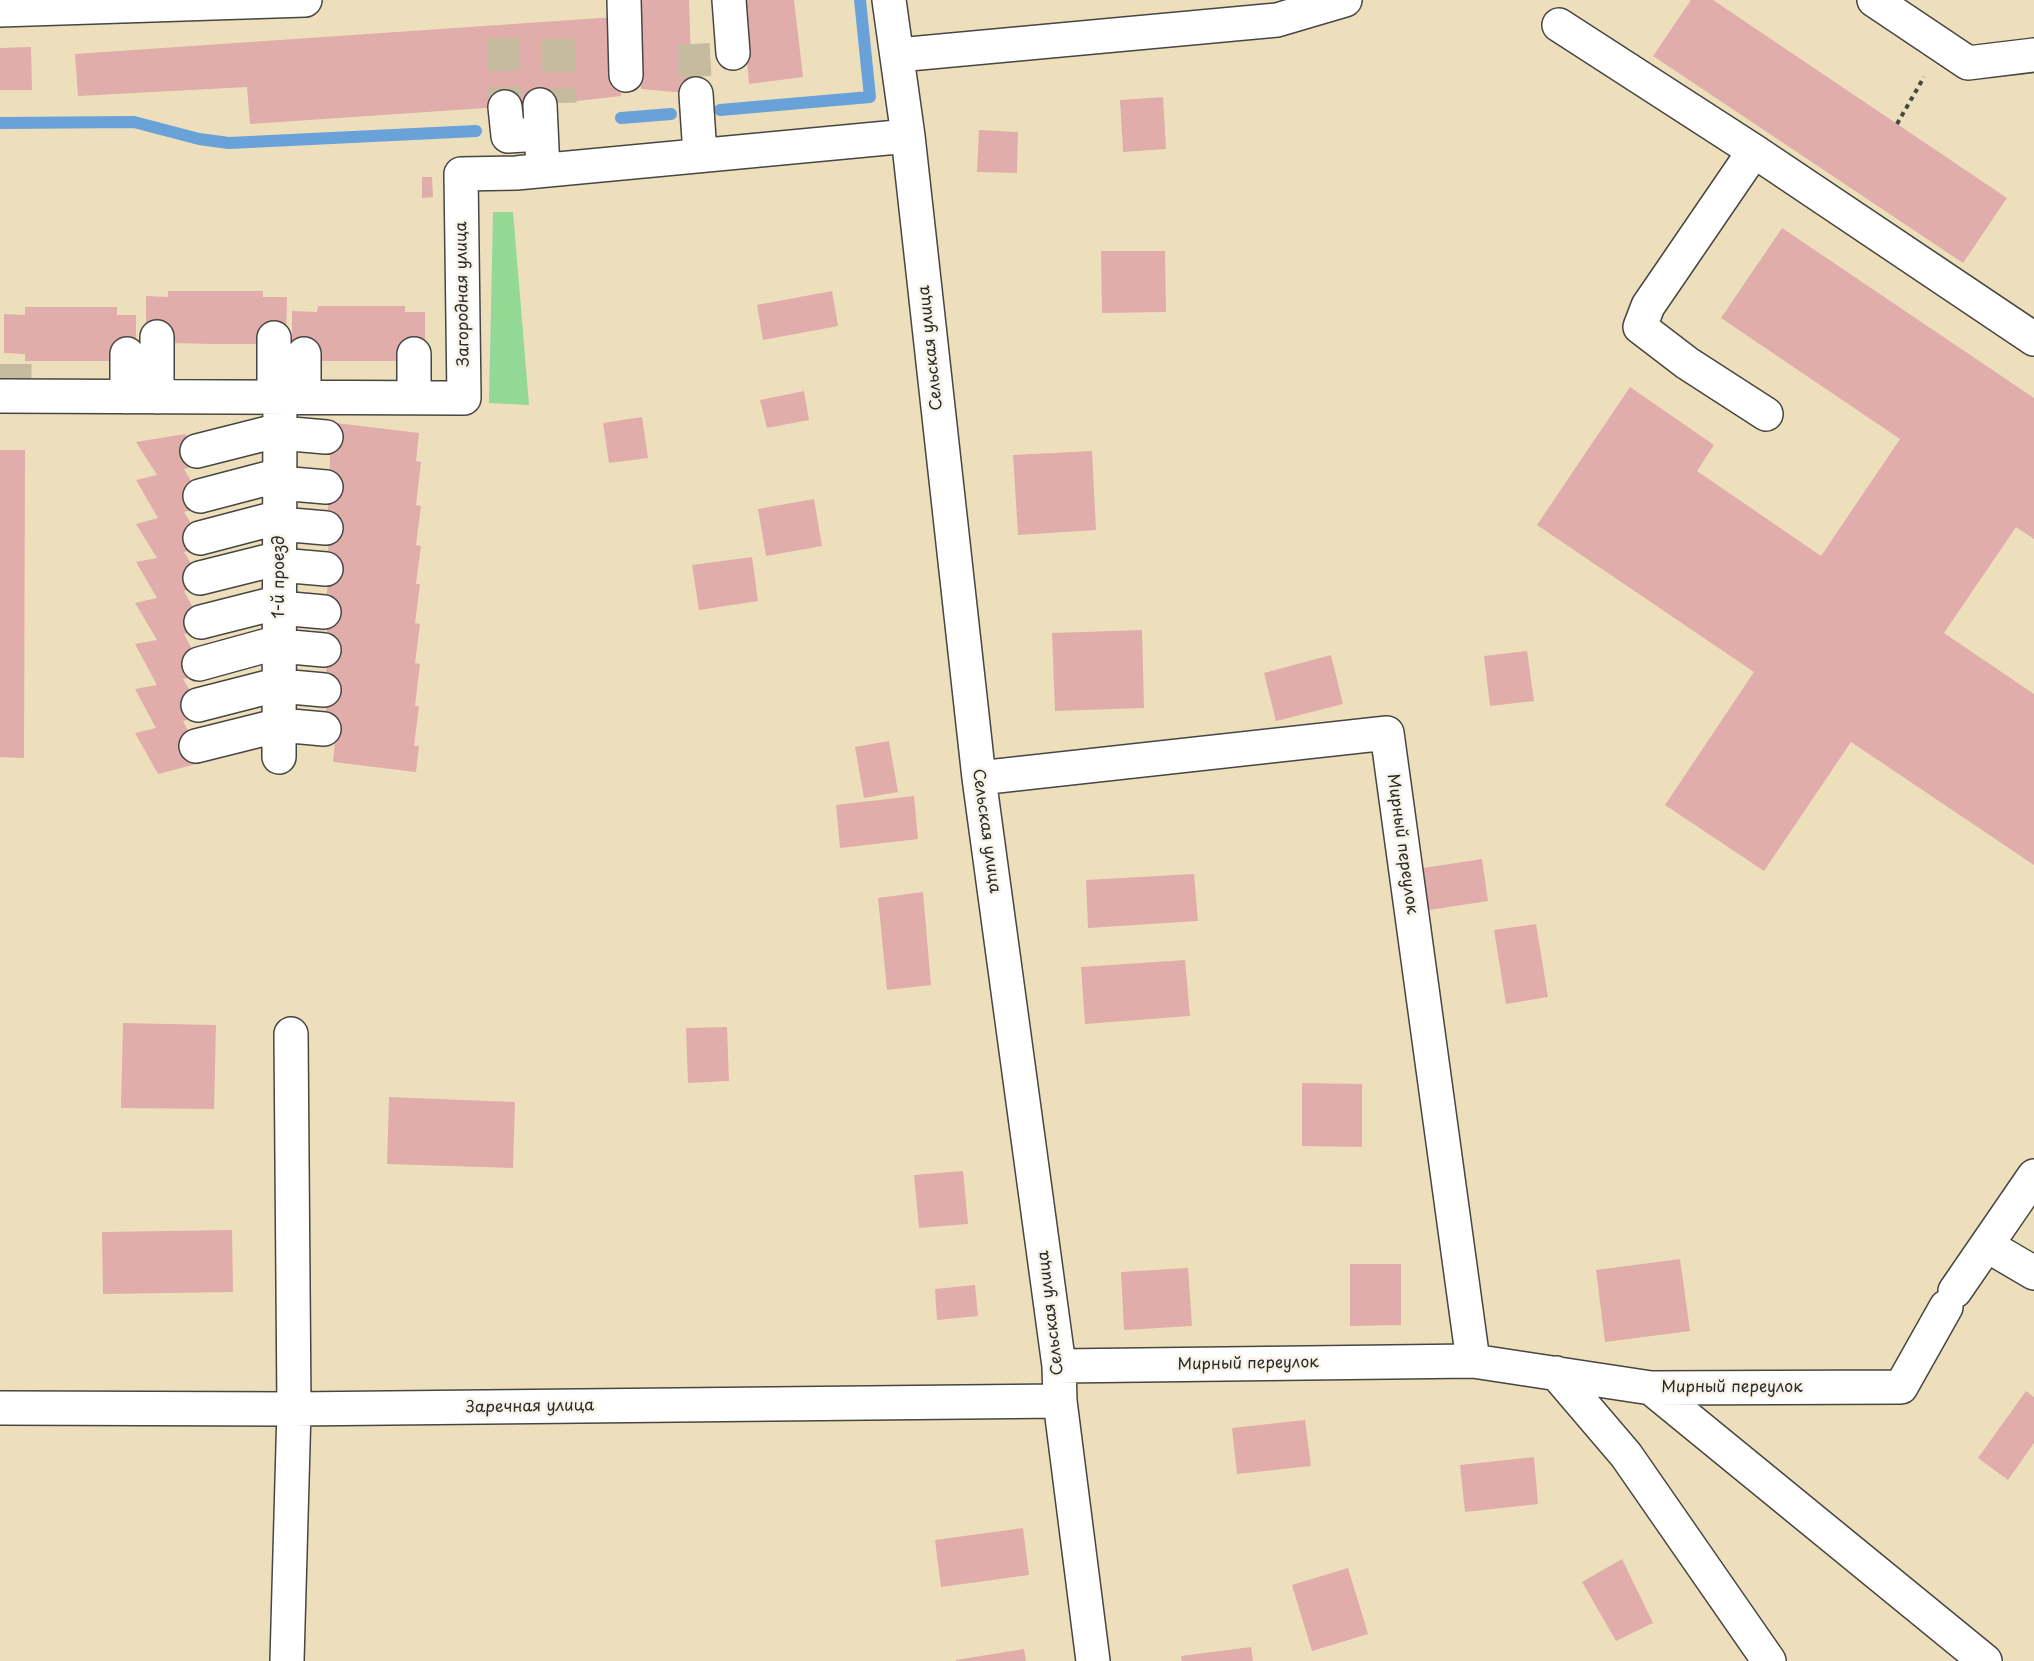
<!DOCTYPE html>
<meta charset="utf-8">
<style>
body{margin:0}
canvas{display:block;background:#eddfbc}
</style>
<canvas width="2034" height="1661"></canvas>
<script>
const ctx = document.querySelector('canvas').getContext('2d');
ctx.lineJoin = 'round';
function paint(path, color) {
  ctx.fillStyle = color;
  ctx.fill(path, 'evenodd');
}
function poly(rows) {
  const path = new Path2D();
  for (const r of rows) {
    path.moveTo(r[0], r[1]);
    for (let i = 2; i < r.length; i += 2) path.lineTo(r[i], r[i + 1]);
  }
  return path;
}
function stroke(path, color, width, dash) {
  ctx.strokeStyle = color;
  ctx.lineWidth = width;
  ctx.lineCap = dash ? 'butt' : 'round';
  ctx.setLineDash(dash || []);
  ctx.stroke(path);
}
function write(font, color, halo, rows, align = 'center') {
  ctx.font = font + ' "Playpen Sans",sans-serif';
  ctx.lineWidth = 5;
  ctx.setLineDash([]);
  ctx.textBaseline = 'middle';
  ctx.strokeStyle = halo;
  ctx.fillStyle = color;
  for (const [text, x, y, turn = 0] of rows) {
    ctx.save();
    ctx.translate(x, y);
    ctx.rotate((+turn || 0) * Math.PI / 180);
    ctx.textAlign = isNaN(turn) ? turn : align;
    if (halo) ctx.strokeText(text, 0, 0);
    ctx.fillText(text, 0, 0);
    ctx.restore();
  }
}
const green = poly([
 [493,212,513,212,529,405,489,403]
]);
const stream = poly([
 [720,110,870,97,860,0],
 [621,118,671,114],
 [0,123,134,122,199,139,229,143,476,131]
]);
const building = poly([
 [638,0,689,0,692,87,696,94,641,89],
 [742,0,794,0,803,77,749,84],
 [1691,0,1713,0,2007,198,1963,263,1653,56],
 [615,17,621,96,560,103,250,124,247,87,78,96,75,54],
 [31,47,32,90,0,90,0,48],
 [1163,97,1166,149,1123,152,1120,100],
 [979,130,1018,132,1017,173,977,172],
 [422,177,432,177,433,197,422,198],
 [1782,228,2034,398,2034,539,2016,527,1944,633,2034,694,2034,865,1851,742,1764,871,1665,805,1754,672,1537,525,1630,387,1714,445,1697,471,1821,556,1900,439,1721,318],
 [1101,251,1165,251,1166,312,1102,313],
 [168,291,263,291,263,297,287,297,286,338,263,344,216,344,168,343,146,337,146,296,168,297],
 [832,291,838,326,763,340,757,305],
 [318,306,405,306,405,312,425,312,425,355,405,361,317,361,292,354,292,311,317,312],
 [25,307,117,307,117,315,136,315,136,354,117,361,25,361,25,354,4,353,4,314,25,315],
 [804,391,809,420,767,428,760,400],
 [642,417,648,458,609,463,603,423],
 [328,422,419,433,416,461,421,462,416,505,421,506,416,545,421,546,416,584,420,584,415,623,420,624,415,663,420,664,415,706,419,706,414,746,419,746,416,772,333,762,335,740,323,739,327,698,323,697,328,656,324,655,329,616,324,615,329,576,324,575,330,538,325,537,329,497,330,454,324,453],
 [185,434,206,463,184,469,206,506,184,512,206,547,184,552,205,586,184,591,205,630,184,634,205,674,183,679,205,715,183,721,204,762,158,774,135,733,156,728,135,689,157,685,135,644,157,640,135,603,157,598,136,562,157,558,136,524,158,518,136,480,157,475,136,442],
 [0,450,25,450,24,758,0,757],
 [1092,451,1096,530,1018,535,1013,455],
 [814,499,822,546,766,556,758,509],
 [752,557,758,601,699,610,692,565],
 [1142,630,1144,708,1055,711,1052,633],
 [1527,651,1534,701,1490,706,1484,656],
 [1331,655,1343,704,1276,721,1264,673],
 [889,741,898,792,864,798,855,747],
 [914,796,918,839,840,848,836,805],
 [1482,859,1488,901,1429,910,1423,868],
 [1194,874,1198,921,1088,928,1086,880],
 [923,892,931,985,887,990,878,898],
 [1536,924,1548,997,1506,1004,1494,930],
 [1185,960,1190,1016,1085,1024,1081,967],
 [123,1023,216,1025,214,1109,121,1108],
 [727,1027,729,1081,688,1083,686,1028],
 [1302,1083,1362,1084,1362,1147,1302,1146],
 [389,1097,515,1102,513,1168,387,1164],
 [963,1171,968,1224,919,1228,914,1175],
 [232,1230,233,1292,103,1294,102,1232],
 [1680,1259,1690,1331,1605,1342,1596,1270],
 [1350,1264,1401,1264,1401,1325,1350,1326],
 [1188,1268,1192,1326,1124,1330,1121,1272],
 [975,1285,978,1316,937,1320,935,1289],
 [2026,1391,2034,1397,2034,1443,2008,1480,1978,1458],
 [1305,1420,1311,1466,1237,1474,1232,1428],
 [1534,1457,1538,1504,1465,1512,1460,1465],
 [1023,1528,1029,1575,941,1587,935,1540],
 [1622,1559,1653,1623,1616,1641,1582,1582],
 [1348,1568,1368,1634,1312,1651,1292,1585],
 [1251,1647,1253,1661,1182,1661,1181,1656],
 [1024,1649,1026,1661,956,1661,956,1660]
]);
const minorTunnel = poly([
 [503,38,505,107],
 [558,39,560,103],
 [693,44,696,94],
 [15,397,15,354]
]);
const path = poly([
 [1897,124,1924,77]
]);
const minor = poly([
 [624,0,626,75],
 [729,0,733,53],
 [889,0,908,136,979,778,1059,1366,1060,1401,1093,1661],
 [1874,0,1968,63,2034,55],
 [0,10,305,0],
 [1559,25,1754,151,2034,339],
 [898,55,1277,20,1345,0],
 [696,94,700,155],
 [540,105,543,170],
 [505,107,508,136,541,134],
 [1754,151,1648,306,1640,327,1687,363,1766,414],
 [157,337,157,397],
 [127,354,127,397],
 [0,396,464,398,461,174,516,173,908,136],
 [304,397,304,354],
 [274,398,274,338],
 [414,398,414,354],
 [280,433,326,437],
 [197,451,280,430],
 [280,483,326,487],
 [200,496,280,475],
 [280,524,326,528],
 [200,538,280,517],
 [280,565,326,569],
 [200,578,280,558],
 [280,608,324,612],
 [201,622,280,602],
 [280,646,324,650],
 [199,664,279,642],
 [280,686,324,690],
 [198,705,280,684],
 [196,746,280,725,324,729],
 [279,757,280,398],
 [979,778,1387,733,1473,1361],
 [1988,1246,2034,1273],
 [1955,1291,2034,1176],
 [1059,1366,1473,1361,1651,1388,1901,1387,1946,1307],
 [1556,1373,1626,1455,1769,1661],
 [1651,1388,1985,1661],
 [0,1408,294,1409,1060,1401],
 [287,1661,294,1409,291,1034]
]);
const streetNames = [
 ["Загородная улица",463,294,-91],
 ["Сельская улица",931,348,-96],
 ["1-й проезд",280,577,-90],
 ["Сельская улица",986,831,82],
 ["Мирный переулок",1402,844,82],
 ["Сельская улица",1051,1313,-97],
 ["Мирный переулок",1248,1364,-1],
 ["Мирный переулок",1732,1388],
 ["Заречная улица",530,1407,-1]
];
paint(green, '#91d994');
stroke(stream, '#68a2d8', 12);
paint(building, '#e1adab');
stroke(minorTunnel, '#c6bb9f', 33, [33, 16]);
stroke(minor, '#484641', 36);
stroke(path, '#484641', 4, [4.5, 4.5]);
stroke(minor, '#fff', 33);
write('16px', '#2b2b2b', '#f7f3e8', streetNames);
</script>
